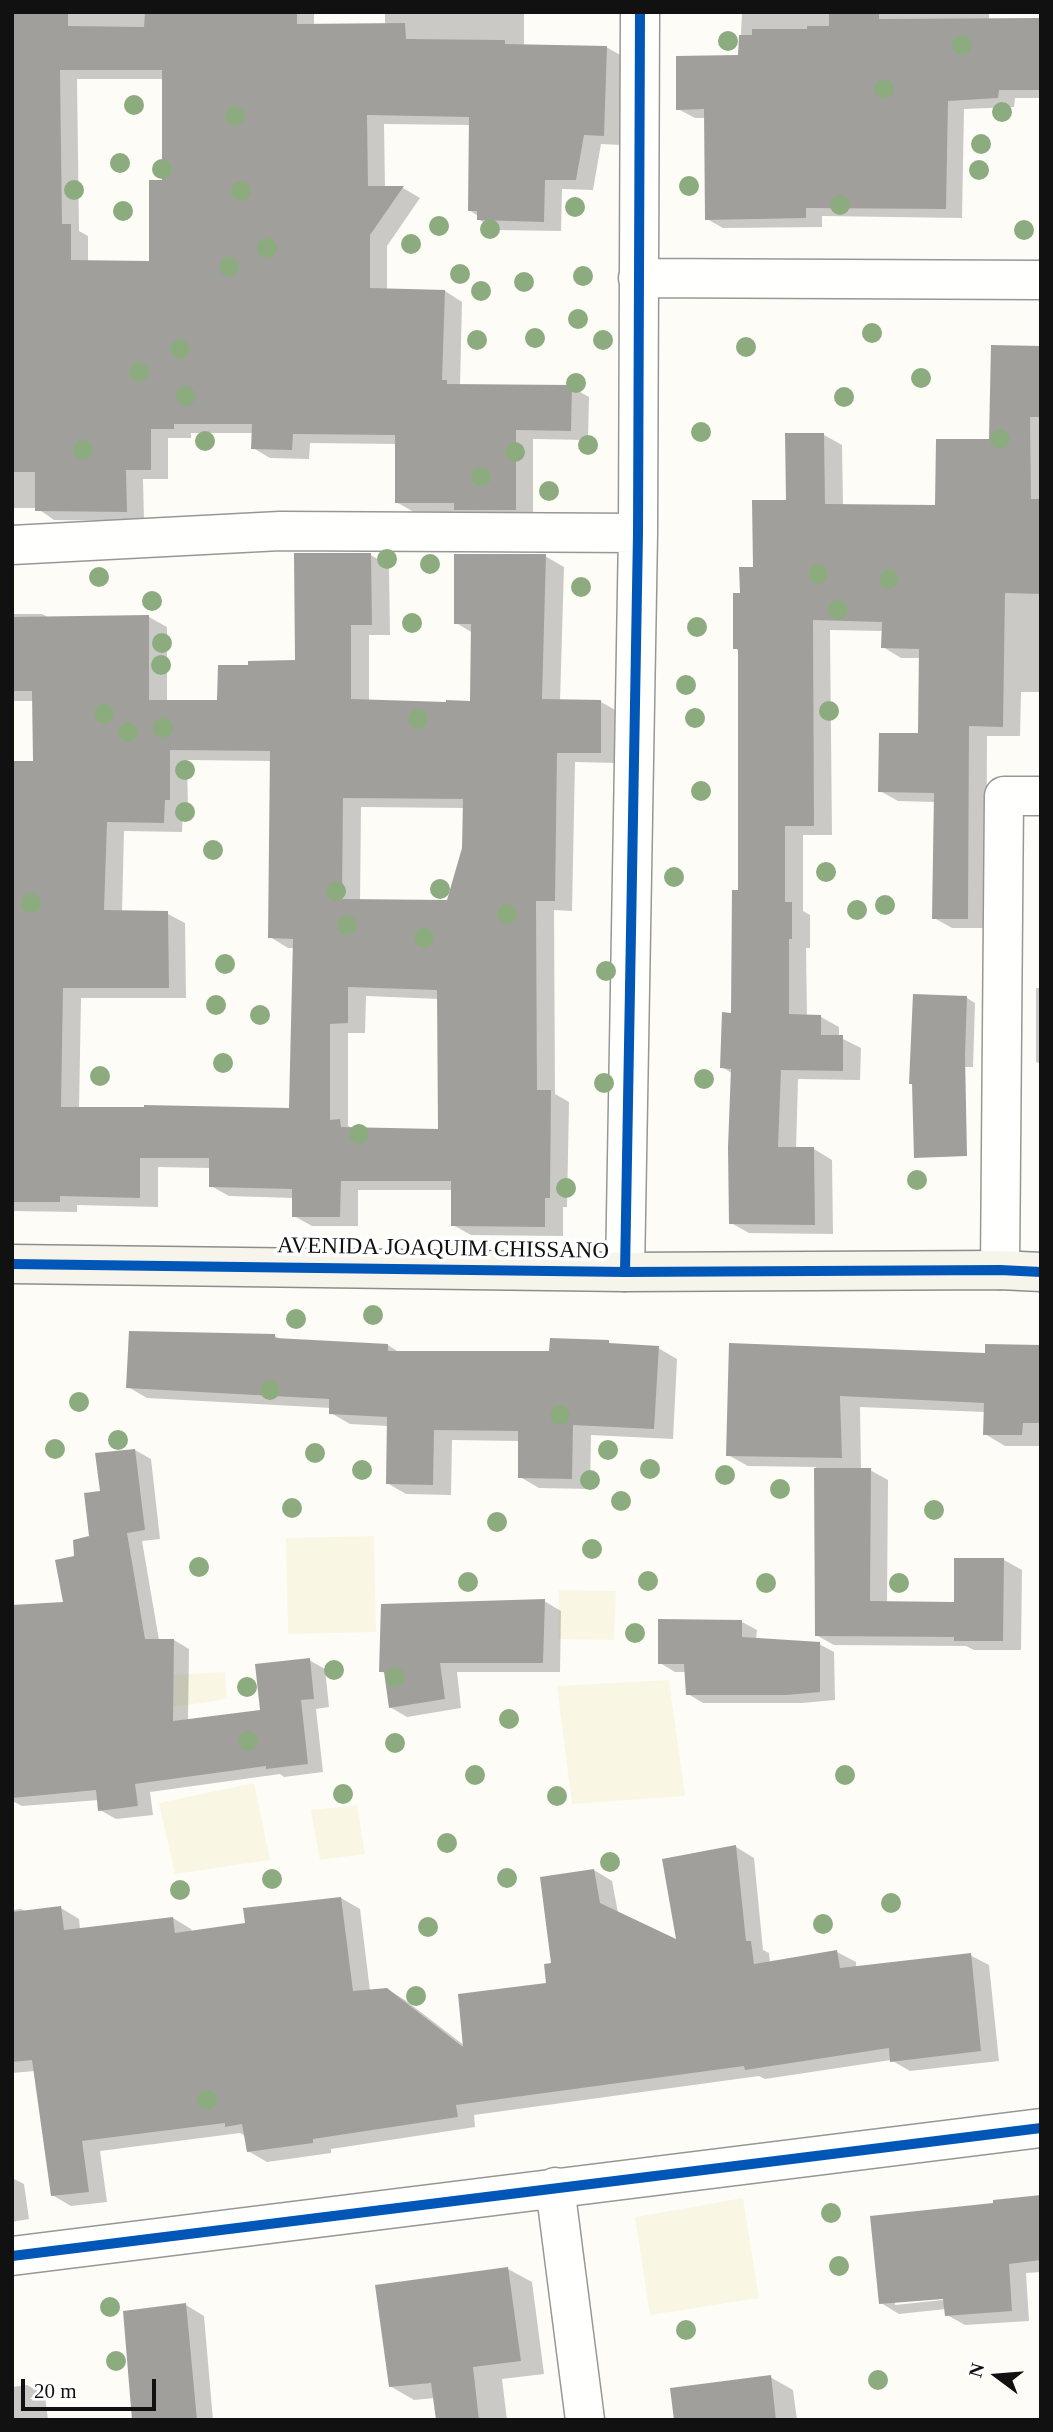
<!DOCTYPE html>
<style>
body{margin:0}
#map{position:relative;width:1053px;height:2432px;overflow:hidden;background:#fdfcf7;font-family:"Times New Roman",serif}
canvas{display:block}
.frame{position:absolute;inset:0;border:14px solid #111;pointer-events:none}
.north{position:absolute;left:962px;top:2341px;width:70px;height:70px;-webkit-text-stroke:5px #fff;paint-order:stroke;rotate:286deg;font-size:19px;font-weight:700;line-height:28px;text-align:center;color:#111}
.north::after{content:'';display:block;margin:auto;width:24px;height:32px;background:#111;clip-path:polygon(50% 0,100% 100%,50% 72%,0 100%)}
.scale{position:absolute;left:21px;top:2379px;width:135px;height:32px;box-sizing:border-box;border:4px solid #111;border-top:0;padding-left:9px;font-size:21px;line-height:24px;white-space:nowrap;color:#111;-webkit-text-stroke:5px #fff;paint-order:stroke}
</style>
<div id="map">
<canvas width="1053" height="2432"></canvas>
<div class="frame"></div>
<div class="north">N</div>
<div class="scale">20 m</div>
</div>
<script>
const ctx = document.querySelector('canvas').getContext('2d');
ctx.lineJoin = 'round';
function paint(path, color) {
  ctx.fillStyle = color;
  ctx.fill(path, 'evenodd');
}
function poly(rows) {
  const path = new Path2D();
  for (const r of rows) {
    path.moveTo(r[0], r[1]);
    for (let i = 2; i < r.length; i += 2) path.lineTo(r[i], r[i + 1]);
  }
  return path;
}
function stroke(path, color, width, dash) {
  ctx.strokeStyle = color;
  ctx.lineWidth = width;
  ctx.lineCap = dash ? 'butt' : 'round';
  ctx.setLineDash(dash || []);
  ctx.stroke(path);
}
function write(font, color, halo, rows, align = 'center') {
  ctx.font = font + ' "Times New Roman",serif';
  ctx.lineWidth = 7;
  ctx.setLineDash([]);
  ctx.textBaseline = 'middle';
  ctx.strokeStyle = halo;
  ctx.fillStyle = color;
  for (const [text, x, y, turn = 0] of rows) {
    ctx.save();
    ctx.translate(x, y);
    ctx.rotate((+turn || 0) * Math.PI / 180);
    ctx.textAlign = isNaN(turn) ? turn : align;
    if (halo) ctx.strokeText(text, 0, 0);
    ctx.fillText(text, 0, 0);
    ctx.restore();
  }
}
const farmland = poly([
 [374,1536,376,1632,288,1634,286,1538],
 [559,1590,616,1591,614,1640,558,1639],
 [225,1672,227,1699,99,1719,100,1679],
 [669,1680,685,1796,572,1804,557,1686],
 [254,1783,270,1860,175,1874,159,1803],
 [357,1805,365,1854,320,1860,311,1810],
 [743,2198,759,2298,650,2315,635,2217]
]);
const shadow = poly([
 [12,12,314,12,314,26,385,25,385,12,524,12,524,46,606,47,624,57,621,145,601,144,593,190,562,189,561,231,496,230,478,219,478,216,469,210,471,125,384,124,385,188,403,188,420,198,387,246,387,290,445,291,462,302,460,386,571,387,589,397,588,440,533,439,533,520,473,519,461,512,414,512,396,502,397,444,310,443,309,459,270,458,253,448,254,433,191,433,191,438,168,438,168,479,143,479,144,521,54,520,37,508,12,508],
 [77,79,164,79,164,182,151,263,88,262,88,236,79,231],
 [742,12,989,12,989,20,1041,19,1041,98,1015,98,1014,107,964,109,962,218,822,216,822,227,723,228,707,219,706,118,695,118,678,109,740,56],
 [1041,347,1041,692,1021,692,1020,736,987,736,986,928,952,928,934,918,935,802,898,801,880,791,919,735,920,658,901,658,883,647,883,631,830,630,832,835,803,835,803,911,810,915,810,948,806,948,807,1016,821,1017,839,1027,839,1037,861,1048,860,1080,798,1079,796,1149,814,1149,832,1160,833,1234,749,1233,731,1223,733,1074,722,1067,733,1014,740,891,740,652,735,648,742,595,824,435,842,445,843,506,937,507,991,440],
 [371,555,389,566,390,635,369,635,369,701,471,703,473,633,456,623,545,556,564,567,560,701,601,702,619,712,619,763,575,762,572,911,554,910,555,1094,569,1102,567,1207,563,1207,563,1236,471,1235,453,1225,453,1190,358,1190,358,1226,312,1226,294,1216,294,1198,229,1196,211,1186,211,1168,158,1167,158,1207,77,1205,77,1212,12,1211,12,763,35,763,34,701,12,701,12,614,42,614,50,618,149,617,167,627,167,702,219,702,297,662],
 [187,760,272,761,270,937,288,948,295,948,291,1109,79,1109,81,998,186,998,185,923,166,913,122,912,124,831,182,832,183,810,188,810],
 [361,807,464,808,464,848,448,902,360,901],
 [366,996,439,999,439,1131,354,1129,348,1126,348,1033,365,1033],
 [1036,988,1041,988,1041,1064,1036,1062],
 [967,998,975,1003,973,1067,920,1067],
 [275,1336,283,1341,388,1345,400,1353,551,1353,608,1342,614,1345,658,1348,677,1359,673,1439,591,1435,590,1489,539,1488,520,1477,520,1441,452,1440,451,1495,406,1494,387,1483,388,1426,350,1424,331,1413,331,1408,147,1398,128,1387],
 [730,1345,986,1354,1041,1346,1041,1446,1005,1446,985,1434,985,1412,860,1407,861,1470,870,1470,888,1480,887,1603,956,1603,1004,1560,1022,1570,1021,1650,974,1650,966,1646,834,1645,816,1635,816,1467,748,1466,728,1455],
 [135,1450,151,1459,160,1539,142,1541,159,1640,174,1640,189,1649,188,1721,262,1712,309,1660,325,1669,329,1707,316,1709,323,1772,284,1777,280,1774,150,1792,153,1815,116,1819,100,1810,99,1800,22,1806,12,1801,12,1614,67,1614,76,1558,91,1538,102,1493],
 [544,1601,561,1611,560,1672,457,1672,461,1708,407,1717,390,1707,385,1673,381,1671],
 [742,1622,757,1630,756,1640,819,1644,834,1652,835,1700,802,1703,703,1703,688,1694,686,1672,675,1672,660,1663],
 [736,1847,754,1858,763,1950,769,1953,770,1963,837,1952,856,1962,856,1968,970,1955,989,1965,999,2061,910,2071,891,2060,765,2079,759,2076,474,2115,475,2127,331,2149,331,2153,267,2162,248,2151,246,2136,240,2133,100,2151,107,2202,71,2206,52,2195,35,2071,12,2073,12,1910,21,1909,27,1912,61,1908,79,1919,80,1929,173,1918,191,1929,192,1932,247,1925,341,1898,360,1909,370,1991,386,1989,405,2000,465,2046,548,1984,553,1965,594,1870,612,1881,618,1913,679,1942],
 [12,2178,24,2184,29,2219,12,2222],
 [1041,2197,1041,2272,1026,2273,1029,2321,965,2325,947,2315,946,2309,899,2314,881,2303,995,2205],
 [951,2296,952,2299,895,2305,895,2301],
 [508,2269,532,2282,544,2374,502,2379,507,2420,437,2420,435,2398,414,2400,390,2386],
 [186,2305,204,2316,213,2420,133,2420],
 [770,2377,793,2390,797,2420,676,2420],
 [27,2385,45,2395,48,2420,12,2420,12,2387]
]);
const building = poly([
 [12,12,68,12,68,26,144,27,145,12,297,12,297,24,405,23,406,39,505,40,505,44,607,46,604,136,584,135,576,180,545,180,544,222,477,220,477,211,468,211,469,117,367,115,368,186,404,186,370,235,370,288,445,290,442,380,447,380,447,384,572,385,571,431,516,430,516,510,454,510,454,503,395,503,395,435,293,434,292,450,251,449,252,424,174,424,174,429,151,429,151,470,126,470,127,512,35,511,35,472,12,472],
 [60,70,162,70,162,180,149,180,149,261,71,260,71,224,62,224],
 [829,12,879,12,879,19,1041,18,1041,90,999,90,998,98,948,101,946,209,806,208,806,218,705,220,704,109,676,110,676,56,738,55,739,35,752,35,752,29,807,29,807,26,829,26],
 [991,345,1041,346,1041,417,1030,417,1031,499,1041,499,1041,594,1005,593,1003,727,969,726,968,919,932,919,934,793,878,792,879,733,918,733,919,649,881,648,882,622,813,620,814,826,785,826,785,902,792,902,792,939,789,939,789,1014,821,1015,821,1035,843,1035,843,1071,781,1070,778,1147,814,1147,815,1225,729,1224,728,1147,731,1069,720,1068,722,1012,731,1013,732,890,738,890,738,649,733,649,733,593,740,593,739,567,753,567,752,500,786,500,785,433,824,433,825,504,935,505,936,439,989,439],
 [294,553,371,553,372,625,351,625,351,699,446,702,446,700,470,701,471,624,454,624,454,554,546,554,542,699,601,700,601,753,557,753,555,901,536,901,537,1090,551,1090,550,1198,545,1198,545,1227,451,1226,451,1181,341,1181,340,1217,292,1217,292,1189,209,1187,209,1158,140,1158,140,1198,60,1196,60,1202,12,1202,12,761,33,761,32,691,12,691,12,617,149,615,149,700,217,700,218,665,248,665,248,661,295,660],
 [170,750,270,751,268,938,293,939,289,1108,144,1105,144,1107,61,1107,63,988,169,988,168,911,104,910,107,822,164,823,165,800,170,800],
 [343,798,463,799,462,848,447,900,342,899],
 [348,987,437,990,438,1129,341,1127,340,1119,330,1120,330,1024,348,1023],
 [913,994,967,996,965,1055,967,1156,914,1158,912,1084,909,1084],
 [129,1331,275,1334,275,1338,388,1344,388,1351,549,1351,550,1338,609,1340,609,1343,659,1346,654,1429,573,1425,572,1479,518,1478,518,1431,434,1430,433,1485,386,1484,387,1417,329,1414,329,1399,126,1388],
 [729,1343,985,1353,985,1344,1041,1345,1041,1423,1023,1423,1022,1435,983,1435,984,1403,840,1396,842,1458,726,1456],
 [135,1449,145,1530,127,1533,145,1639,174,1639,173,1721,260,1710,255,1664,310,1658,314,1699,301,1700,308,1764,266,1769,266,1766,135,1784,138,1806,98,1811,96,1790,12,1798,12,1605,63,1602,55,1560,74,1556,73,1540,89,1536,84,1493,100,1491,95,1453],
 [814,1468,871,1468,870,1601,954,1602,954,1558,1004,1558,1003,1641,954,1641,954,1637,815,1636],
 [545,1599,543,1663,440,1663,445,1699,389,1708,384,1672,379,1672,381,1604],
 [658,1619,742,1620,742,1637,820,1642,820,1692,786,1695,686,1695,684,1664,658,1664],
 [736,1845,746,1941,751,1941,754,1964,837,1950,840,1968,971,1953,981,2051,890,2062,889,2048,745,2070,744,2066,456,2105,458,2117,313,2139,313,2143,247,2152,242,2124,225,2127,225,2123,82,2141,89,2192,51,2196,32,2060,12,2062,12,1912,61,1906,64,1930,173,1917,175,1933,245,1923,243,1908,341,1897,353,1991,387,1988,463,2047,458,1994,546,1983,544,1964,551,1963,540,1877,594,1869,600,1903,676,1939,662,1859],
 [1041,2195,1041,2260,1009,2264,1012,2311,945,2316,943,2299,879,2304,870,2216,993,2203,993,2200],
 [508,2267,521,2361,473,2367,479,2420,436,2420,431,2383,389,2387,375,2285],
 [186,2303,197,2420,132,2420,123,2311],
 [771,2375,776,2420,674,2420,670,2388]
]);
const street = poly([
 [638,278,1041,280],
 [12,545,280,531,638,533],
 [1000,1270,1004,796,1041,796],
 [625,1272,638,533,640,12],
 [555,2187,585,2420],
 [12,2256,1041,2128]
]);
const secondary = poly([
 [12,1264,625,1272,1000,1270,1041,1272]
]);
const cycleway = poly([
 [12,1264,625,1272,1000,1270,1041,1272],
 [625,1272,638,533,640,12],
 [12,2256,1041,2128]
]);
const trees = [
 [728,41],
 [962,45],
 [884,89],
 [134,105],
 [1002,112],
 [235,116],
 [981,144],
 [120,163],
 [162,169],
 [979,170],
 [689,186],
 [74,190],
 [241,191],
 [840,205],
 [575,207],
 [123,211],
 [439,226],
 [490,229],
 [1024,230],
 [411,244],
 [267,248],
 [229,267],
 [460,274],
 [583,276],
 [524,282],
 [481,291],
 [578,319],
 [872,333],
 [535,338],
 [477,340],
 [603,340],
 [746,347],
 [180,349],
 [139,372],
 [921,378],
 [576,383],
 [186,396],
 [844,397],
 [701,432],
 [1000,439],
 [205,441],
 [588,445],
 [83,450],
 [515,452],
 [481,477],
 [549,491],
 [387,559],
 [430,564],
 [818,574],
 [99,577],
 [889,579],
 [581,587],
 [152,601],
 [838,610],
 [412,623],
 [697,627],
 [162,643],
 [161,665],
 [686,685],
 [829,711],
 [104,714],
 [695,718],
 [418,719],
 [163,728],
 [128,732],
 [185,770],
 [701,791],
 [185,812],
 [213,850],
 [826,872],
 [674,877],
 [440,889],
 [336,891],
 [31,903],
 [885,905],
 [857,910],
 [507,914],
 [347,925],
 [424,938],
 [225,964],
 [606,971],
 [216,1005],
 [260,1015],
 [223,1063],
 [100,1076],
 [704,1079],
 [604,1083],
 [359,1134],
 [917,1180],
 [566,1188],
 [373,1315],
 [296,1319],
 [270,1390],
 [79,1402],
 [560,1415],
 [118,1440],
 [55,1449],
 [608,1450],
 [315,1453],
 [650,1469],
 [362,1470],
 [725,1475],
 [590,1480],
 [780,1489],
 [621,1501],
 [292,1508],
 [934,1510],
 [497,1522],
 [592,1549],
 [199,1567],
 [648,1581],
 [468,1582],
 [766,1583],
 [899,1583],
 [635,1633],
 [334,1670],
 [395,1677],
 [247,1687],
 [509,1719],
 [248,1741],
 [395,1743],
 [475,1775],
 [845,1775],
 [343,1794],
 [557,1796],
 [447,1843],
 [610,1862],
 [507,1878],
 [272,1879],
 [180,1890],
 [891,1903],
 [823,1924],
 [428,1927],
 [416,1996],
 [207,2100],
 [831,2213],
 [839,2266],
 [110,2307],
 [686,2330],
 [116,2361],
 [878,2380]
];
const streetNames = [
 ["AVENIDA JOAQUIM CHISSANO",443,1249,1]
];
paint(farmland, '#f9f7e4');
paint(shadow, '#0003');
paint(building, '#a19f9c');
stroke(street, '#979795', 41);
stroke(secondary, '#8e8d8b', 41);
stroke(street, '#fffffe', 38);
stroke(secondary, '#f6f4eb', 38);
stroke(cycleway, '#0057b8', 10);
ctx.fillStyle = '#8cac80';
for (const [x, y] of trees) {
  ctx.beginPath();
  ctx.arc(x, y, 10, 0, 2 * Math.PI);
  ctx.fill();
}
write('23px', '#111', '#fff', streetNames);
</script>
